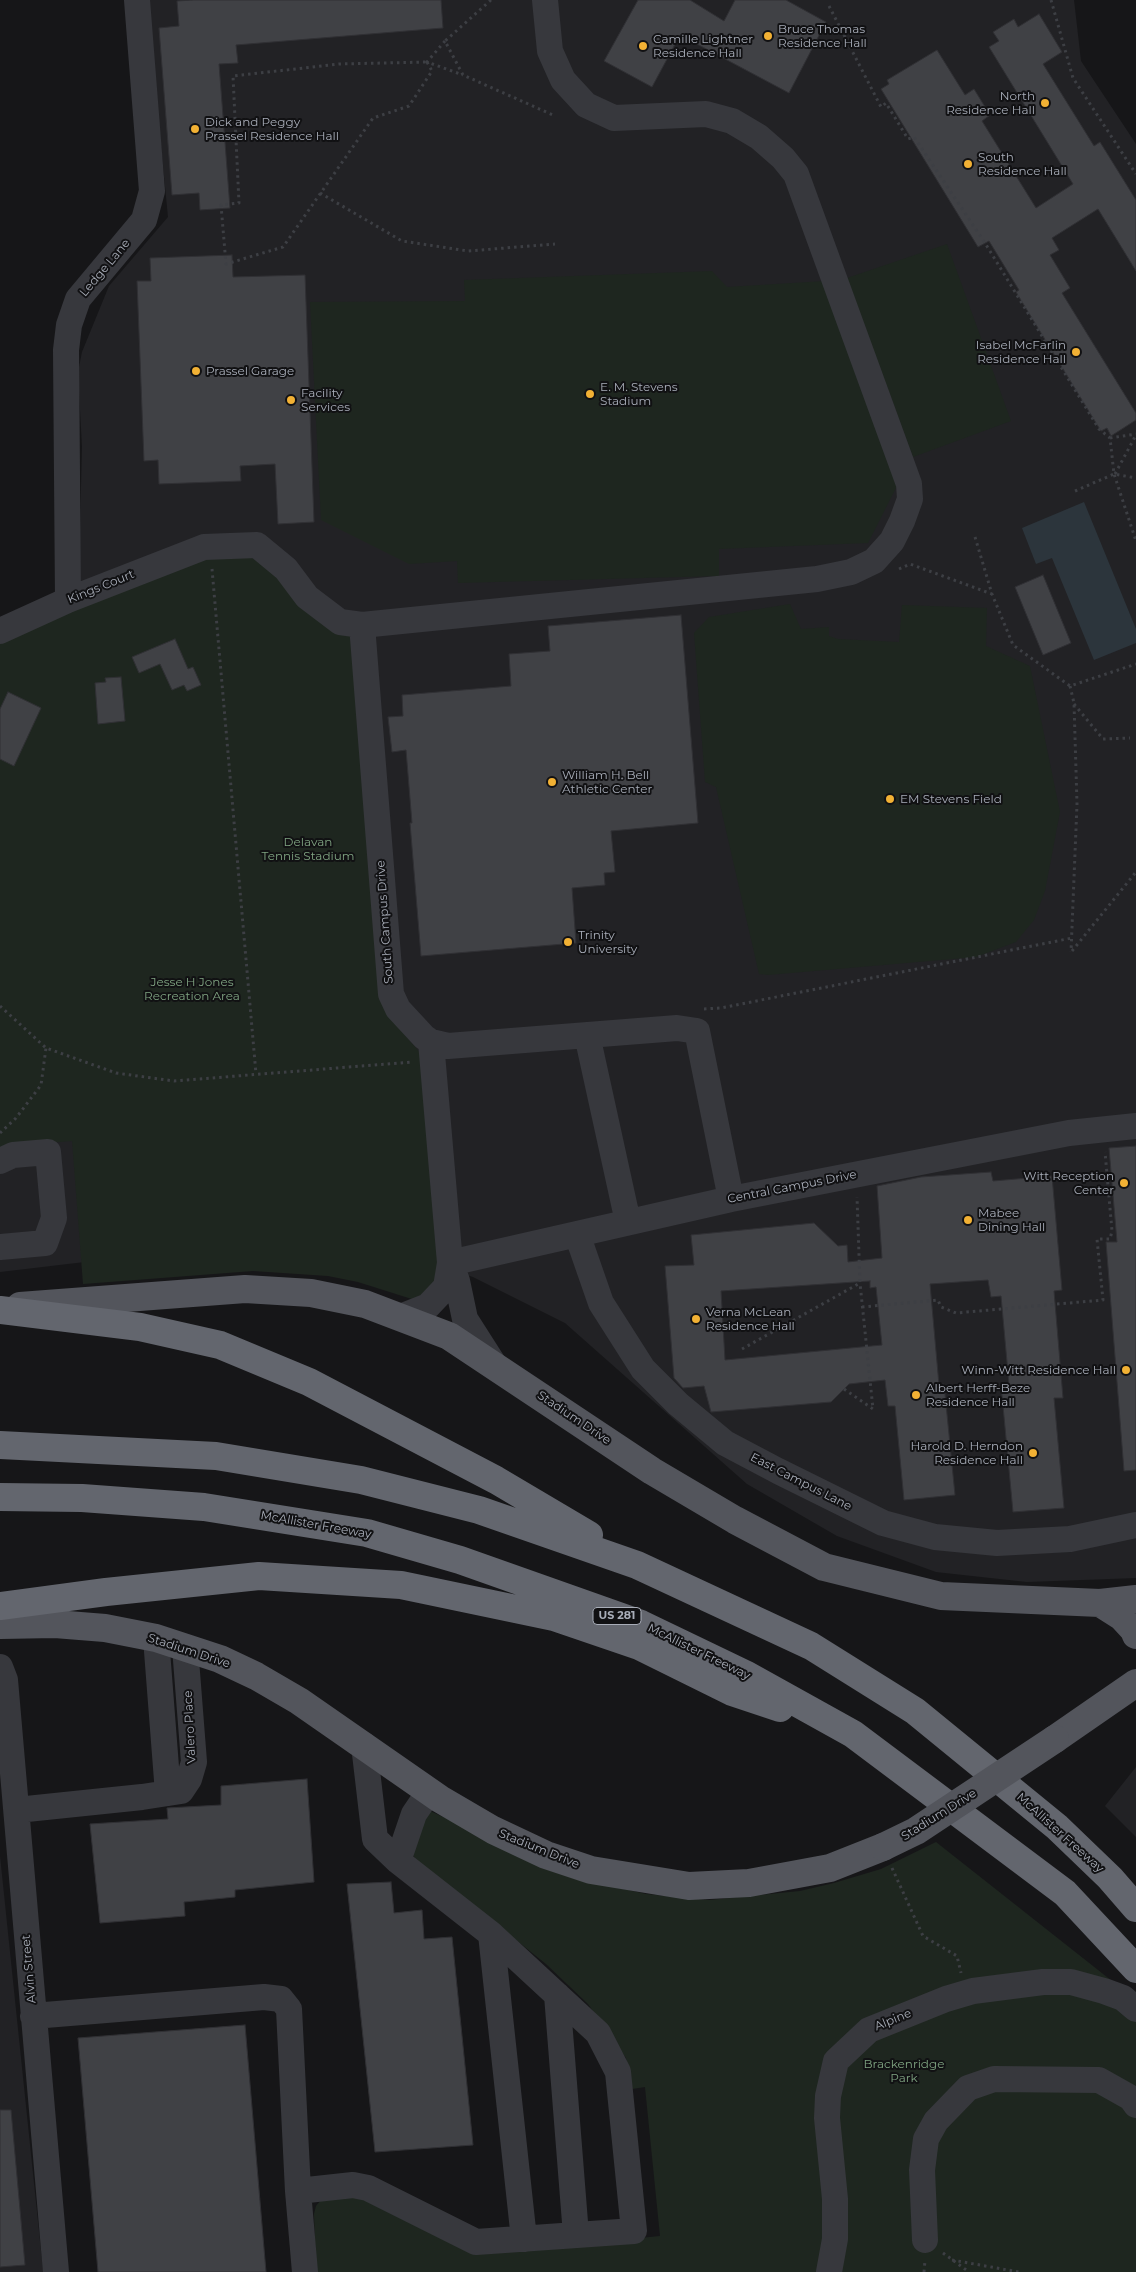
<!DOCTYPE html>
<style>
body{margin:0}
canvas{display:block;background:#161618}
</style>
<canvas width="1136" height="2272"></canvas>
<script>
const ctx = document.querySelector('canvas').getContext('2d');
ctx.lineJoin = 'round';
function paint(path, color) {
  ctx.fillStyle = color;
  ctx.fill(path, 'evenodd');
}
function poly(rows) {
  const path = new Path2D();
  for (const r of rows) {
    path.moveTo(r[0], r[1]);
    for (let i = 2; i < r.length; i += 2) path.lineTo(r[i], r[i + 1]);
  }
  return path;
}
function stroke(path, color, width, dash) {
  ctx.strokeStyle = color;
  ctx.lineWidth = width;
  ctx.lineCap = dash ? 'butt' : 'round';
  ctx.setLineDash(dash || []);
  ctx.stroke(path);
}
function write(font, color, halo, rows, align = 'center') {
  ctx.font = font + ' Montserrat,sans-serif';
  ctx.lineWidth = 4;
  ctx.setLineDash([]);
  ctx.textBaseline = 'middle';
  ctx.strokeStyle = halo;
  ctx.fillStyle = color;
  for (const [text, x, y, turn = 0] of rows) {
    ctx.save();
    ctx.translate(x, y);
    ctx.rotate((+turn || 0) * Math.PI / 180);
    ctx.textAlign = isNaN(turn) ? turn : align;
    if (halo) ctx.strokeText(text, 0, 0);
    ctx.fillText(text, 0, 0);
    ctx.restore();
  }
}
const built = poly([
 [147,0,1074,0,1081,61,1136,144,1136,1578,1027,1582,936,1572,837,1536,747,1484,565,1323,473,1277,385,1248,93,1261,0,1272,0,644,78,610,82,447,78,372,82,352,109,286,168,217],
 [1136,1767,1136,1837,1105,1806],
 [0,1856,43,2270,43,2272,0,2272]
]);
const green = poly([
 [947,244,1011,421,913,457,847,278],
 [712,271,727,287,825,281,897,486,868,543,719,549,719,576,458,583,457,561,409,564,321,520,310,302,465,301,464,280],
 [234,551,254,559,351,637,393,1021,422,1055,439,1286,415,1300,358,1282,328,1276,253,1271,83,1284,72,1141,0,1147,0,644,199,552],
 [790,604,801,629,829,627,829,636,838,639,899,642,902,605,987,608,986,646,1030,666,1060,812,1045,891,1034,920,1016,942,976,957,768,975,759,974,716,787,705,782,694,633,709,617],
 [430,1811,580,1879,646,1894,709,1900,800,1891,834,1883,881,1869,936,1842,1136,2000,1136,2272,316,2272,314,2214,316,2206,321,2200,367,2193,480,2254,660,2236,645,2087,632,2089,626,2058,588,2004,546,1964,415,1859,412,1852,413,1837]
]);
const water = poly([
 [1084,502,1136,629,1136,643,1094,660,1052,558,1036,564,1022,528]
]);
const building = poly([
 [192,0,441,0,443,28,236,45,238,63,219,64,230,208,200,210,199,193,172,195,159,28,179,26,177,1,192,0],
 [638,0,690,0,724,21,735,0,786,0,826,22,789,93,680,35,652,87,604,61,638,0],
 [1039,14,1062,52,1043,64,1094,146,1100,142,1136,200,1136,271,1098,209,1052,238,1059,250,1050,255,1070,288,1062,293,1136,413,1136,420,1111,436,1107,428,1101,431,1016,292,1019,290,989,241,978,247,881,89,889,84,887,80,937,50,965,95,974,89,990,115,982,121,1036,208,1073,184,989,47,999,41,993,32,1014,19,1018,27,1039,14],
 [232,255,233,277,305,275,314,522,278,524,275,464,240,466,241,481,159,484,158,460,144,461,137,281,151,281,150,258,232,255],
 [1043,575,1071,643,1043,655,1015,587,1043,575],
 [681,615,698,823,611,831,615,872,604,873,605,885,572,888,576,943,421,956,410,823,412,823,406,750,392,752,388,717,403,716,402,695,511,686,509,654,550,651,548,626,681,615],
 [175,639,188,669,193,667,201,685,187,691,184,685,172,690,160,664,139,673,132,657,175,639],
 [121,677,125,721,98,724,95,683,106,682,105,678,121,677],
 [8,692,41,708,14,766,0,759,0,709,8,692],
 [1136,1146,1136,1470,1124,1471,1106,1242,1117,1242,1109,1148,1136,1146],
 [991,1172,993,1181,1052,1176,1062,1290,1054,1291,1063,1398,1054,1398,1064,1508,1013,1512,1001,1385,1009,1384,1001,1296,991,1297,988,1280,930,1284,939,1385,944,1384,955,1495,904,1500,895,1406,888,1406,885,1380,849,1384,831,1402,711,1412,704,1386,683,1388,674,1378,665,1266,694,1265,691,1235,814,1223,838,1246,847,1245,848,1262,882,1258,877,1186,921,1177,991,1172],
 [870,1281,870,1288,876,1287,882,1345,725,1360,721,1291,870,1281],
 [307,1779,314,1882,235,1890,235,1897,184,1902,185,1916,100,1923,90,1824,168,1819,167,1808,221,1805,221,1786,307,1779],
 [391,1882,394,1913,422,1910,424,1939,452,1937,473,2145,375,2152,347,1884,391,1882],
 [245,2025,266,2272,98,2272,78,2038,245,2025],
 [0,2110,11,2110,25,2265,0,2267,0,2110]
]);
const path = poly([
 [491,0,445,41,463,75,553,115],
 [1051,0,1073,78,1136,174],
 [829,6,881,107,886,103,908,139,914,137,985,243,1099,429,1110,438,1114,474,1136,541],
 [445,41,427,62,463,75],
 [427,62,432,71,409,106,373,118,283,247,226,264,221,205,239,203,233,76,339,64,427,62],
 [320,193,402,241,468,251,555,244],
 [1110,438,1136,434],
 [1115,474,1136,435],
 [1075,491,1114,474,1136,478],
 [975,537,992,594,1013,645,1070,686,1136,664],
 [212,569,256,1074],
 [899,569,910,564,992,594],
 [1070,686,1074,703,1077,804,1071,952],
 [1074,704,1103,739,1130,738],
 [1072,951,1136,872],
 [0,1006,46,1048,116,1073,174,1081,412,1062],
 [704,1009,721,1008,1072,938],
 [0,1133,16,1118,41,1085,46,1048],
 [862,1307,938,1300,941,1307,956,1313,1103,1300,1097,1239,1110,1239,1112,1231,1105,1152],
 [742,1349,860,1283,857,1197],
 [844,1389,873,1409,860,1283],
 [892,1868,923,1936,957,1956,961,1973],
 [943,2253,969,2272],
 [952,2260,1019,2272],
 [924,2272,925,2260]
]);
const minor = poly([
 [68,600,66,350,69,325,78,299,144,220,152,191,137,0],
 [362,625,391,994,398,1009,424,1037,431,1042,448,1046,677,1028,697,1031,731,1199],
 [0,631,68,600,204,547,257,545,286,569,307,597,340,622,362,625,817,579,851,572,874,561,892,541,902,521,910,499,909,484,796,174,783,158,759,137,732,121,706,114,614,118,586,105,563,80,550,51,545,0],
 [587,1035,628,1222],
 [431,1042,450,1263,457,1281,465,1319,495,1366],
 [0,1161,13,1155,48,1152,54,1218,45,1243,0,1247],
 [577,1234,601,1303,643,1369,678,1404,725,1443,778,1471,883,1523,935,1537,997,1543,1070,1539,1136,1525],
 [450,1263,731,1199,1069,1133,1136,1126],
 [400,1317,428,1306,446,1287,450,1263],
 [156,1638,168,1793],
 [0,1667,5,1680,56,2272],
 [17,1810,142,1797,181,1791,189,1779,194,1762,185,1647],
 [398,1861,414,1814,429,1792],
 [491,1934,524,2239],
 [557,1995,576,2235],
 [33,2016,264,1997,281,1999,289,2009,298,2191],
 [925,2240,922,2170,926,2139,936,2121,968,2088,994,2079,1099,2080,1131,2098,1136,2105],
 [305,2272,298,2191,353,2185,368,2188,476,2242,634,2231,618,2072,598,2033,491,1934,398,1861,375,1839,364,1745],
 [829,2272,835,2239,835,2199,827,2118,828,2096,836,2061,869,2030,946,1999,973,1991,1043,1982,1071,1982,1104,1991,1123,1998,1136,2009]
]);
const major = poly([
 [20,1306,245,1289,311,1293,365,1304,449,1336,652,1471,735,1520,824,1567,941,1596,1100,1603,1136,1599],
 [1100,1603,1122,1617,1134,1630,1136,1635],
 [0,1625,55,1624,105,1628,156,1638,220,1659,256,1676,299,1701,440,1799,493,1830,546,1855,591,1870,689,1886,749,1883,830,1868,883,1847],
 [1055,1739,1136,1683]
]);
const highway = poly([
 [0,1310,140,1327,220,1345,309,1382,496,1480,589,1535],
 [0,1445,216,1456,361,1480,479,1510,637,1565,811,1646,915,1711,1057,1827,1110,1878,1136,1908],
 [0,1497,82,1498,204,1507,367,1533,460,1560,641,1624,745,1674,853,1734,1065,1893,1136,1969],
 [0,1606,106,1592,259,1576,401,1585,554,1617,639,1646,732,1692,780,1708]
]);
const majorBridge = poly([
 [883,1847,916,1831,1055,1739]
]);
const markers = [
 [768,36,5,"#f2b134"],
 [643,46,5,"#f2b134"],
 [1045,103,5,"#f2b134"],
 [195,129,5,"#f2b134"],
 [968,164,5,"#f2b134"],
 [1076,352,5,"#f2b134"],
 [196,371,5,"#f2b134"],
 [590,394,5,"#f2b134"],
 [291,400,5,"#f2b134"],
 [552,782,5,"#f2b134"],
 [890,799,5,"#f2b134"],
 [568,942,5,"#f2b134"],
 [1124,1183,5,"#f2b134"],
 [968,1220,5,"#f2b134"],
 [696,1319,5,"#f2b134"],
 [1126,1370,5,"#f2b134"],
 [916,1395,5,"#f2b134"],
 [1033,1453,5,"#f2b134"]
];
const shields = [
 [617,1616,48]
];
const shieldNames = [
 ["US 281",617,1616]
];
const poiNames = [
 ["Bruce Thomas",778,29],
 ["Residence Hall",778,43],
 ["Camille Lightner",653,39],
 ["Residence Hall",653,53],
 ["North",1035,96,"right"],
 ["Residence Hall",1035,110,"right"],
 ["Dick and Peggy",205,122],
 ["Prassel Residence Hall",205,136],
 ["South",978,157],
 ["Residence Hall",978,171],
 ["Isabel McFarlin",1066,345,"right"],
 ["Residence Hall",1066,359,"right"],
 ["Prassel Garage",206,371],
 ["E. M. Stevens",600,387],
 ["Stadium",600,401],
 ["Facility",301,393],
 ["Services",301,407],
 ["William H. Bell",562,775],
 ["Athletic Center",562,789],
 ["EM Stevens Field",900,799],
 ["Trinity",578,935],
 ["University",578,949],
 ["Witt Reception",1114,1176,"right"],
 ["Center",1114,1190,"right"],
 ["Mabee",978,1213],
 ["Dining Hall",978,1227],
 ["Verna McLean",706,1312],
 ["Residence Hall",706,1326],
 ["Winn-Witt Residence Hall",1116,1370,"right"],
 ["Albert Herff-Beze",926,1388],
 ["Residence Hall",926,1402],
 ["Harold D. Herndon",1023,1446,"right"],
 ["Residence Hall",1023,1460,"right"]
];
const streetNames = [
 ["Ledge Lane",105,268,-50],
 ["Kings Court",101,587,-22],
 ["South Campus Drive",385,922,-94],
 ["Central Campus Drive",792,1187,-11],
 ["Stadium Drive",574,1418,34],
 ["East Campus Lane",801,1482,27],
 ["McAllister Freeway",316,1525,10],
 ["Stadium Drive",189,1651,18],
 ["McAllister Freeway",699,1652,26],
 ["Valero Place",190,1727,-93],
 ["Stadium Drive",939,1815,-32],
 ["McAllister Freeway",1060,1833,42],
 ["Stadium Drive",539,1849,22],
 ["Alvin Street",29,1969,-95],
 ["Alpine",893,2020,-22]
];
const parkNames = [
 ["Delavan",308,842],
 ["Tennis Stadium",308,856],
 ["Jesse H Jones",192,982],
 ["Recreation Area",192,996],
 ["Brackenridge",904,2064],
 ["Park",904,2078]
];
paint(built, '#222225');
paint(green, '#1e261f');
paint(water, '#2c353c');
paint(building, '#404145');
stroke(building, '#303034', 1);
stroke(path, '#3d3f44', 3, [2.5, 4]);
stroke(minor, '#37383d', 26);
stroke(major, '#53555c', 28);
stroke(highway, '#63666e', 28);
stroke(majorBridge, '#53555c', 28);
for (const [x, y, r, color] of markers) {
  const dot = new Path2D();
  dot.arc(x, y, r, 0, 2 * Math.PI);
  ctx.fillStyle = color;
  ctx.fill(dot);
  stroke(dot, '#111113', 2);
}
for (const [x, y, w] of shields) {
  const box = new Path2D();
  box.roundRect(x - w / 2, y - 8.5, w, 17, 4);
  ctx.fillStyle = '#111113';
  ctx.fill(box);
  stroke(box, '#a8adb8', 1);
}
write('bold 11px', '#a8adb8', null, shieldNames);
write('12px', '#a8adb8', '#111113', poiNames, 'left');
write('12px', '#a8adb8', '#111113', streetNames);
write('12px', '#7fa381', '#111113', parkNames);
</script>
